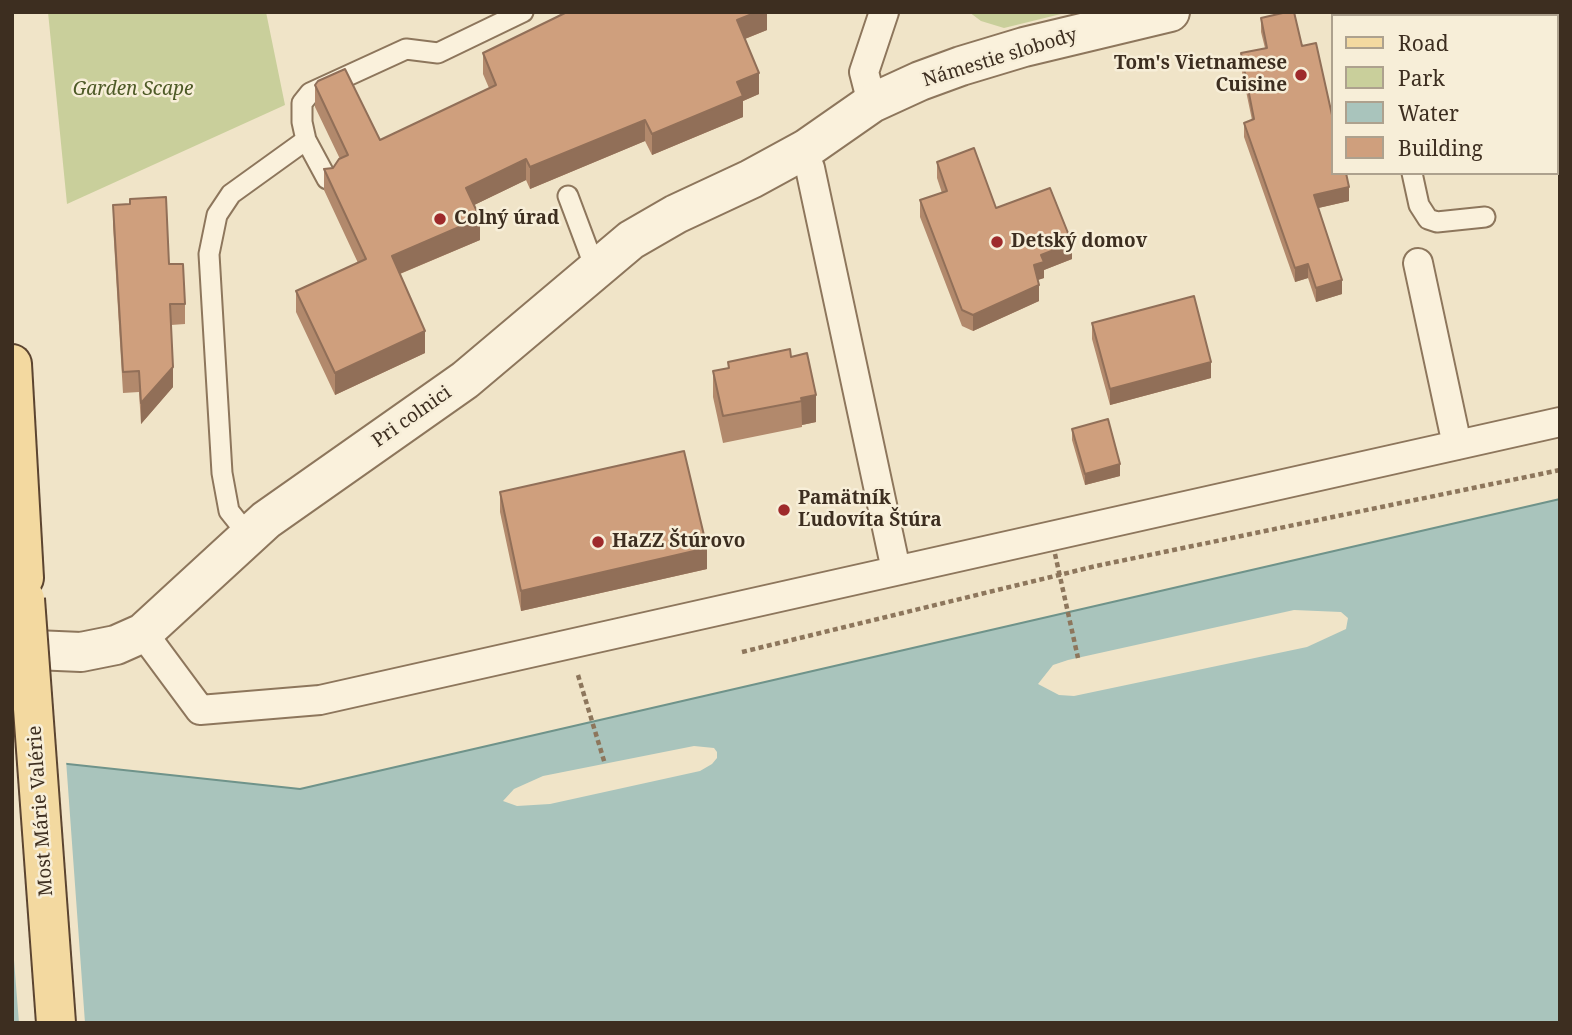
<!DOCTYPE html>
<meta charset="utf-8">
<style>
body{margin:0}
#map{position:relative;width:1572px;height:1035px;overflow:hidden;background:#f0e4c8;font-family:"Noto Serif",serif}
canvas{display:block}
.frame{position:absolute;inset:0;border:14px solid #3d2e20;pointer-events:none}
.legend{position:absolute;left:1331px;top:14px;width:228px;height:161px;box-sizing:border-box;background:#f7eed8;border:2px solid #ada18e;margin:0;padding:9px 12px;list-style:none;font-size:21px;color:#3d2e20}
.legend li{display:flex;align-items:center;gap:14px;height:35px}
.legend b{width:35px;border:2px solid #ada18e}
</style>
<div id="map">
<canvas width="1572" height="1035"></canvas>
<div class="frame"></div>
<ul class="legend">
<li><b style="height:9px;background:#f3d9a0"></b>Road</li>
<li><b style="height:19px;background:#c9cf9b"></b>Park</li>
<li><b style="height:19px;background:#a9c4bc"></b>Water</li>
<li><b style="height:19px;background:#cf9f7d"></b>Building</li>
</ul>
</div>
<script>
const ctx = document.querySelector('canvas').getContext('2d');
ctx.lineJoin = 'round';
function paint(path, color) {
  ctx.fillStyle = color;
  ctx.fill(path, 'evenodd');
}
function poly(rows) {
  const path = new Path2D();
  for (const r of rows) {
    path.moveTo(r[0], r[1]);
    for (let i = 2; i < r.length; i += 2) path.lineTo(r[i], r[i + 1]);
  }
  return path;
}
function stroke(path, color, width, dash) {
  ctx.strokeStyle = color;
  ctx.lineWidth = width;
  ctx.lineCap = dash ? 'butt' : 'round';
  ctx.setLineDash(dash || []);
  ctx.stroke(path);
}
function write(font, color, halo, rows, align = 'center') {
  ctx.font = font + ' "Noto Serif",serif';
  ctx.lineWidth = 5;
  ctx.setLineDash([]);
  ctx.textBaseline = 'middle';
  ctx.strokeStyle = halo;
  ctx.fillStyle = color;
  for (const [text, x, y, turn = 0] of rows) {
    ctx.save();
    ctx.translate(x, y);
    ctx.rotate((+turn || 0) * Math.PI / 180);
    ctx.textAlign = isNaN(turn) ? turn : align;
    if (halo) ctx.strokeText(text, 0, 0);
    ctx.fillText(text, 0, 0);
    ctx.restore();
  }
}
const green = poly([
 [48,12,266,12,285,105,67,204],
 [969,12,1069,12,1004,28,981,21]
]);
const water = poly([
 [1560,499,1560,1023,12,1023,12,758,300,789,1560,499]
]);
const pier = poly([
 [1294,610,1341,612,1348,618,1346,629,1307,647,1074,696,1059,695,1038,684,1053,665,1068,660],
 [694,746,714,748,717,752,717,758,712,764,700,771,550,804,517,806,503,801,514,789,543,776],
 [12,755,66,760,85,1023,19,1023,12,935]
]);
const path = poly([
 [742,652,1096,566,1560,470],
 [578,675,605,764]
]);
const service = poly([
 [1354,12,1357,16],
 [1435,16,1453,12],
 [306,140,327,179],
 [1412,173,1419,205,1428,219,1437,222,1485,217],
 [568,196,595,268],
 [249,536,229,511,222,473,209,254,217,215,231,194,306,140,302,122,302,103,310,93,406,49,438,53,523,12]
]);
const pedestrian = poly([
 [872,103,864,72,884,12],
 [810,168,896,570],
 [1418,263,1457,445],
 [143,633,200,710,320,700,1560,422]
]);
const minor = poly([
 [12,649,81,652,116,645,143,633,266,520,465,380,631,240,676,214,751,179,806,149,872,103,920,81,961,66,1024,47,1170,12]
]);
const primary = poly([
 [12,364,24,578]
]);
const pathBridge = poly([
 [1055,554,1078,658]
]);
const primaryBridge = poly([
 [25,599,56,1023]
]);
const wall = poly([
 [767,12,767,30,745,39,759,94,743,101,743,117,652,155,645,141,530,189,526,180,474,205,480,240,400,274,425,353,335,395,296,312,296,291,358,263,324,190,324,169,333,168,340,159,315,107,315,85,380,140,489,88,483,74,483,53],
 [1261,18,1302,46,1349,201,1318,208,1342,294,1316,302,1308,278,1295,282,1244,137,1244,123,1252,120,1241,67,1241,53,1265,48,1261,32],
 [937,162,996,208,1072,259,1044,270,1044,278,1038,280,1039,301,973,331,962,326,920,217,920,200,942,193,937,178],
 [113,205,169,264,185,304,185,324,171,325,173,387,141,424,139,392,123,393,113,225],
 [1092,323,1211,378,1110,405,1092,339],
 [791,357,816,422,802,425,802,427,723,443,713,397,713,371,728,369,728,362],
 [1072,429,1120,476,1085,485,1072,440],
 [500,492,707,569,521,611,500,512]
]);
const shadedWall = poly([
 [757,12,767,12,767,30,737,42,737,20],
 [759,73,759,94,743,101,743,117,652,155,652,134,737,82],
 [645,120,645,141,530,189,530,167],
 [526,159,526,180,466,209,466,188],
 [1349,187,1349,201,1314,209,1314,195],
 [480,218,480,240,392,277,392,256],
 [1072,243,1072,259,1044,270,1044,278,1034,281,1034,265,1041,255],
 [1308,264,1308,278,1295,282,1295,268],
 [1342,280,1342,294,1316,302,1316,288],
 [1039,285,1039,301,973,331,973,315],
 [425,331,425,353,335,395,335,373],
 [1211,362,1211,378,1110,405,1110,389],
 [173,367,173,387,141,424,141,403],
 [816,395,816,422,802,425,801,398],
 [1120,464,1120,476,1085,485,1085,474],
 [707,548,707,569,521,611,521,591]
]);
const building = poly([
 [567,12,757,12,737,20,759,73,737,82,743,96,652,134,645,120,530,167,526,159,466,188,480,218,392,256,425,331,335,373,296,291,366,259,324,169,333,168,339,159,348,155,315,85,318,81,345,69,380,140,496,85,483,53,567,12],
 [1287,12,1294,12,1302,46,1316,43,1332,115,1332,173,1346,173,1349,187,1314,195,1342,280,1316,288,1308,264,1295,268,1244,123,1254,119,1241,53,1267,48,1261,18,1287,12],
 [974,148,996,208,1050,188,1072,243,1041,255,1044,262,1034,265,1039,285,973,315,962,310,920,200,947,191,937,162,974,148],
 [166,197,169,264,183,264,185,304,170,304,173,367,141,403,139,371,123,372,113,205,130,204,130,199,166,197],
 [1194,296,1211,362,1110,389,1092,323,1194,296],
 [790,349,791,357,807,353,816,395,801,398,802,401,723,416,713,371,729,368,728,362,790,349],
 [1108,419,1120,464,1085,474,1072,429,1108,419],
 [684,451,707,548,521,591,500,492,684,451]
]);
const markers = [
 [1301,75,7,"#9e2a2b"],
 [440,219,7,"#9e2a2b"],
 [997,242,7,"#9e2a2b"],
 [784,510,7,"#9e2a2b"],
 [598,542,7,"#9e2a2b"]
];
const streetNames = [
 ["Námestie slobody",1000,58,-17],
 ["Pri colnici",412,417,-35],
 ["Most Márie Valérie",41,811,-94]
];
const poiNames = [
 ["Tom's Vietnamese",1287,64,"right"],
 ["Cuisine",1287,86,"right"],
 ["Colný úrad",454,219],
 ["Detský domov",1011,242],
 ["Pamätník",798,499],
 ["Ľudovíta Štúra",798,521],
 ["HaZZ Štúrovo",612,542]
];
const parkNames = [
 ["Garden Scape",133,90]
];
paint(green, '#c9cf9b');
paint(water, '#a9c4bc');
stroke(water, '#6f938a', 2);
paint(pier, '#f0e4c8');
stroke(service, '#8d765c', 23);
stroke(pedestrian, '#8d765c', 32);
stroke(minor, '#8d765c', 42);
stroke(primary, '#5b4430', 42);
stroke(path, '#8d765c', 4.5, [5, 3.5]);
stroke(service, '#faf1dc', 19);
stroke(pedestrian, '#faf1dc', 28);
stroke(minor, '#faf1dc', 38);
stroke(primary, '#f3d9a0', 38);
stroke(primaryBridge, '#5b4430', 42, []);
stroke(pathBridge, '#8d765c', 4.5, [5, 3.5]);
stroke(primaryBridge, '#f3d9a0', 38);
paint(wall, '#b2896c');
paint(shadedWall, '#916f58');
paint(building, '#cf9f7d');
stroke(building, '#916f58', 2);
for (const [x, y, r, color] of markers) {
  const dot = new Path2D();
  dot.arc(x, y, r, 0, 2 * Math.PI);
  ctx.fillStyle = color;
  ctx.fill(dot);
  stroke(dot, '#f7eed8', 2.5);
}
write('19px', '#3d2e20', '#f7eed8', streetNames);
write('bold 19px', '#3d2e20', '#f7eed8', poiNames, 'left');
write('italic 19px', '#4d5a26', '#f7eed8', parkNames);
</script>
